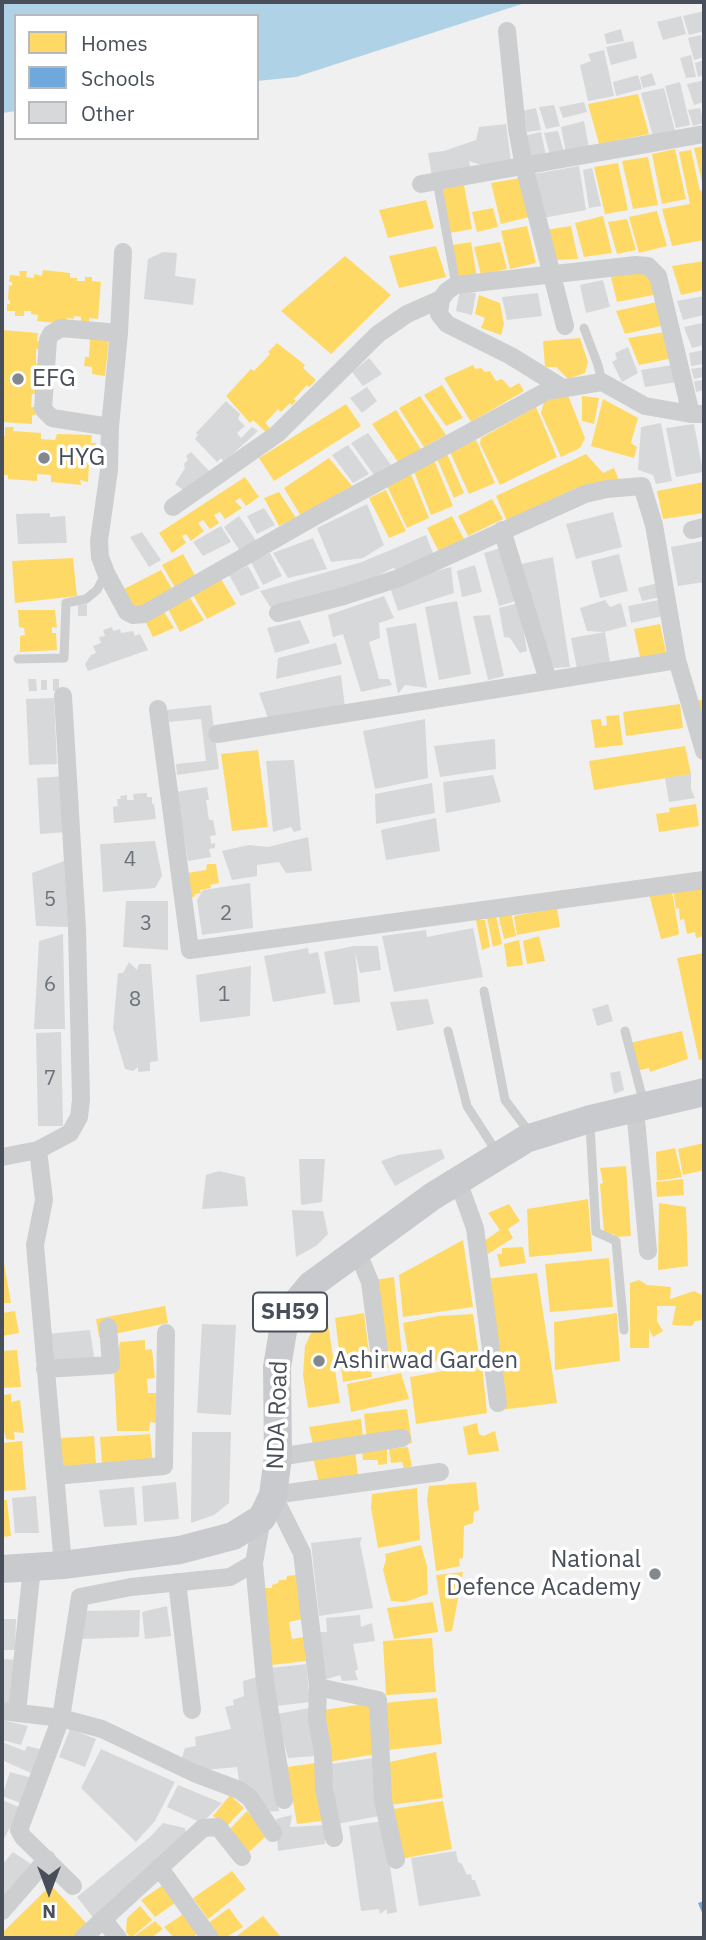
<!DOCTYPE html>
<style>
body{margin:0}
#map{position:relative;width:706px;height:1940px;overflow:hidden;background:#f0f0f0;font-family:"IBM Plex Sans",sans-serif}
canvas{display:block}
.frame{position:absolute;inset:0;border:4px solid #494f5a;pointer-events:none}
.legend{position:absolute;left:14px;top:14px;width:245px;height:126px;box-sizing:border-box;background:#fff;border:2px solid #b6b9bd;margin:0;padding:9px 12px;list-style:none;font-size:21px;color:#494f5a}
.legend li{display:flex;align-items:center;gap:14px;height:35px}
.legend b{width:35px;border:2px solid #b6b9bd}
.north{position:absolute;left:14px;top:1856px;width:70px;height:70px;-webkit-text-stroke:5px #fff;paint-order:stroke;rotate:180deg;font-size:19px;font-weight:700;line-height:28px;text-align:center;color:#494f5a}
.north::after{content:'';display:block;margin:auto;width:24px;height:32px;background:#494f5a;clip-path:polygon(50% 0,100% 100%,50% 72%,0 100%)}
</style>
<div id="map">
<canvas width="706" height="1940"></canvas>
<div class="frame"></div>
<ul class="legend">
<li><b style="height:19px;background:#ffd966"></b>Homes</li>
<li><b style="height:19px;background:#6fa8dc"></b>Schools</li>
<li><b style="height:19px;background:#d7d8da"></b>Other</li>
</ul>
<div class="north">N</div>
</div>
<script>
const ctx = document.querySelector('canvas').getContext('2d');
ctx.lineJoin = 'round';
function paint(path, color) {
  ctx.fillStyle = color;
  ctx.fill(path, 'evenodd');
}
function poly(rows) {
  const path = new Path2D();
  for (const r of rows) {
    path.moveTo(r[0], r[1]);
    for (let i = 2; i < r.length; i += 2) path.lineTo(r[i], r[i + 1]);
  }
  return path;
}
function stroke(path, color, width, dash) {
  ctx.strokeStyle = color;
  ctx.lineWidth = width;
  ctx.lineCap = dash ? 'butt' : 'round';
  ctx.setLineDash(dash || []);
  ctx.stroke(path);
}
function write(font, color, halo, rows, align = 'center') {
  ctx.font = font + ' "IBM Plex Sans",sans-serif';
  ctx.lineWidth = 7;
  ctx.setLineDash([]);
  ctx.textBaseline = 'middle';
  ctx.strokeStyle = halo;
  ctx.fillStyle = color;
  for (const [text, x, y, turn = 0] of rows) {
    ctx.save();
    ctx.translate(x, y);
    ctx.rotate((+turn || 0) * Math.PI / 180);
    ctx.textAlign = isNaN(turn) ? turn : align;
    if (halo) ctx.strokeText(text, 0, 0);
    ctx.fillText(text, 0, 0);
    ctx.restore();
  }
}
const water = poly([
 [2,2,528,2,296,77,257,81,257,16,16,16,16,111,2,113]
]);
const homes = poly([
 [638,94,649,134,599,144,588,104],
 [704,146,704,182,702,182,694,148],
 [675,149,686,199,662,204,652,154],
 [691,150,700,191,704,190,704,240,672,246,662,209,690,204,679,152],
 [648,157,658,205,633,209,622,161],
 [618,163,628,210,605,214,594,167],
 [520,178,529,217,501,224,491,183],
 [464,185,472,229,450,233,441,189],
 [426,200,434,228,388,238,379,210],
 [493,208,498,227,477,232,472,212],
 [657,211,667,246,639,253,629,217],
 [603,216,612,253,584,257,575,223],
 [627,219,636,250,617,254,608,222],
 [527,226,536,263,510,269,501,231],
 [571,226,578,259,553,260,545,230],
 [471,242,477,277,459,280,452,245],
 [500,242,507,269,481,275,474,247],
 [436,246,446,277,399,288,389,256],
 [345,256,391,295,331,354,281,311],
 [704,261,704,290,681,295,672,266],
 [43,270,70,273,70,278,77,278,77,281,85,281,85,277,92,277,92,281,101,282,98,319,89,318,89,322,81,322,81,317,74,316,74,319,67,318,66,324,37,321,38,315,31,314,31,311,24,311,24,316,15,316,15,311,7,311,7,304,10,304,10,300,8,300,9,285,12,286,12,282,9,282,10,275,20,276,19,271,27,271,26,277,34,278,34,274,42,276],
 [650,270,658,294,617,302,611,277],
 [479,295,500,303,504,324,501,335,481,328,485,318,475,314],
 [657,302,665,325,625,334,616,311],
 [2,330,38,333,37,341,42,342,42,349,36,349,36,364,41,364,40,372,35,373,32,385,38,385,37,394,32,394,31,407,36,407,35,415,32,415,32,424,2,422],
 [665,332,673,358,639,365,628,338],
 [90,338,109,340,105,376,92,374,92,367,84,366,85,357,89,357],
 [580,338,588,362,585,373,568,379,556,367,545,367,543,341],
 [277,343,305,365,303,368,316,380,309,387,307,385,294,399,296,401,292,405,290,403,281,412,278,409,265,423,270,428,266,432,253,420,250,423,226,396,251,369,254,371,270,354,268,352],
 [473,365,475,369,481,368,485,372,490,371,496,381,502,379,510,388,519,383,524,391,471,422,444,378],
 [442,385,463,418,446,426,424,395],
 [567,393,585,438,580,448,561,457,541,413,544,402],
 [420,396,446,435,424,447,399,408],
 [582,396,599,398,594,424,582,421],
 [603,399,638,418,631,443,637,447,634,458,591,446],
 [346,404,361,426,274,481,259,458],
 [536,407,557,457,500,485,480,444,481,438],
 [396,410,422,451,398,462,372,424],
 [5,427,14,427,13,431,41,433,41,439,55,440,57,434,92,435,91,443,96,443,95,451,90,450,90,454,86,454,85,462,89,463,88,482,80,480,81,485,51,482,51,475,37,474,37,481,8,479,8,475,2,475,2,437,5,436],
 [476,440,495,483,469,494,450,452],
 [447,454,464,493,454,498,437,459],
 [586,454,603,473,614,468,619,480,579,493,576,488,507,521,496,496],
 [329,458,352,486,301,516,284,488],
 [434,460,453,506,431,515,413,469],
 [411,474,429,518,407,528,386,484],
 [245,477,259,497,246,506,240,498,235,501,242,508,225,519,220,512,214,515,219,523,210,529,203,520,198,523,204,531,191,541,186,534,182,536,186,543,172,553,159,533],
 [704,482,704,513,663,519,657,491],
 [386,490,406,531,389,538,369,498],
 [279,492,296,518,279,526,264,498],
 [492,499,503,519,468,536,458,516],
 [452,516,465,541,439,552,427,528],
 [183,554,197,579,177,591,162,565],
 [73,558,77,596,15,603,12,561],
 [161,570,174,592,135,612,122,590],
 [221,579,236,604,207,619,193,595],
 [190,598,204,620,180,632,168,609],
 [18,610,55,610,57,628,52,627,52,633,56,633,57,650,20,652,20,636,25,635,24,628,19,627],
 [163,610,174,628,153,637,144,619],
 [660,624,667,657,641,662,634,629],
 [704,699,704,720,702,720,697,701],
 [680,704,683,728,626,736,623,712],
 [619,715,623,745,595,748,591,720,601,719,602,726,607,725,606,716],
 [685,746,691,774,594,790,589,761],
 [258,750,268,827,232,831,221,754],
 [696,804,699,826,659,832,656,814,670,812,669,808],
 [207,864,216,864,219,883,210,885,211,888,200,890,201,893,195,894,194,897,187,898,187,873,206,870],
 [704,883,704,936,696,938,695,932,687,934,684,919,680,920,679,908,676,909,673,889],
 [671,885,679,933,678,935,661,939,648,890],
 [557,908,560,927,517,935,514,916],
 [511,912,516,936,504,939,498,914],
 [496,916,502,944,493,947,487,918],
 [476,920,485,920,490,947,482,950],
 [539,936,545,961,527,964,523,941],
 [519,940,523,965,507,967,504,944],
 [704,953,704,1059,699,1060,677,958],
 [682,1031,688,1059,650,1072,649,1068,637,1071,630,1043],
 [704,1143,704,1170,683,1175,678,1149],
 [675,1148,682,1177,657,1181,656,1152],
 [626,1166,631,1236,614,1237,614,1234,604,1234,600,1184,603,1183,600,1168],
 [683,1179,684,1195,657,1197,656,1182],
 [588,1199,592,1251,529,1257,527,1209],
 [659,1203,686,1207,688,1266,658,1270],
 [509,1204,520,1221,508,1229,513,1238,488,1254,480,1244,500,1230,488,1213],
 [463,1240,473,1307,403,1317,399,1275],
 [523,1247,526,1263,500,1267,497,1254,502,1254,502,1248],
 [609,1258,613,1307,550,1312,545,1264],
 [4,1263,11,1303,2,1303,2,1264],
 [537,1273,557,1403,500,1410,485,1279],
 [394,1277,403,1364,382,1369,374,1280],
 [639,1280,647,1285,671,1287,670,1299,694,1291,704,1296,704,1320,695,1321,692,1326,672,1325,676,1306,657,1306,657,1321,663,1331,653,1337,649,1329,649,1348,630,1348,630,1283],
 [165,1306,168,1323,99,1337,96,1319],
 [15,1311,19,1333,2,1336,2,1313],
 [364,1313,372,1377,343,1382,335,1318],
 [617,1313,620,1361,555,1370,554,1322],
 [473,1314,479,1356,410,1365,403,1323,438,1316],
 [327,1317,340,1403,308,1408,303,1375,305,1346,317,1320],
 [145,1340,145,1350,152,1349,155,1378,147,1379,148,1393,156,1393,157,1423,150,1422,149,1431,117,1431,113,1351,118,1352,120,1342],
 [17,1350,21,1387,2,1388,2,1351],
 [482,1364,487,1413,416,1424,410,1377],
 [401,1373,409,1399,351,1412,347,1384],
 [11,1394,11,1402,20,1400,24,1433,14,1432,15,1440,6,1439,3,1427,2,1428,2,1405,4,1404,2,1395],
 [407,1409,412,1443,368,1450,364,1414],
 [361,1419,364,1448,315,1454,309,1427],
 [477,1423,479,1434,483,1436,495,1431,499,1451,468,1455,463,1427],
 [150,1434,154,1475,103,1477,100,1437],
 [94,1436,97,1477,48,1480,44,1439],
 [22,1441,26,1490,2,1491,2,1443],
 [408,1447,412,1466,404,1469,402,1462,391,1463,389,1449],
 [387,1449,387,1464,378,1465,378,1460,363,1460,362,1451],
 [355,1450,359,1483,320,1488,313,1457],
 [476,1482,479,1510,474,1512,473,1523,464,1526,463,1558,459,1559,460,1566,436,1571,427,1500,429,1486],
 [417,1488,420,1540,378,1548,371,1508,372,1494],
 [2,1500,7,1500,11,1536,2,1537],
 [421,1545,427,1566,428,1594,405,1602,391,1601,383,1570,386,1559,385,1554],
 [463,1572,452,1631,445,1632,436,1575],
 [296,1575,302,1619,289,1622,292,1639,304,1637,306,1661,272,1665,261,1588,272,1588,272,1585,278,1583,279,1580,286,1580,287,1576],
 [433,1602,438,1632,394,1639,387,1608],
 [432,1638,436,1692,386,1695,383,1641],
 [437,1698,442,1744,388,1750,383,1703],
 [371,1703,376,1754,328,1762,323,1710],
 [436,1752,443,1798,390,1805,385,1763],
 [316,1763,322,1821,297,1824,287,1767],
 [230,1795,244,1808,226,1827,213,1816],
 [443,1801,452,1849,396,1860,393,1809],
 [247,1811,267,1835,246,1855,228,1831],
 [232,1871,246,1889,208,1919,193,1898],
 [51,1885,88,1925,74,1938,2,1938,2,1933],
 [163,1885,175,1903,155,1917,141,1900],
 [140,1906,152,1920,131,1938,126,1932,127,1918],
 [229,1908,243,1927,225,1938,219,1938,207,1924],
 [185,1913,200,1932,192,1938,174,1938,164,1927],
 [263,1916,280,1936,277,1938,234,1938],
 [155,1921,163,1929,151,1938,132,1938]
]);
const schools = poly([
 [704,1901,704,1917,698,1903]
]);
const building = poly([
 [704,11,704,31,689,35,683,16],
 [681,16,686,34,663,40,657,22],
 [621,29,624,41,607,44,604,34],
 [701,35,704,57,694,60,688,38],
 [633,41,637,58,611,65,606,47],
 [604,50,614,96,588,101,580,65,591,61,588,54],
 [691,55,696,77,686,78,680,58],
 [704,60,704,75,698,77,695,63],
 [652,73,656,85,643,88,640,77],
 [638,75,642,89,616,96,613,82],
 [704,80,704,102,694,105,687,84],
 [680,82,690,125,676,128,665,86],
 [664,88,675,131,653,136,641,93],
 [584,102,587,112,563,118,559,107],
 [554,105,560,126,546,129,539,107],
 [536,108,541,130,527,132,522,111],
 [700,108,704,123,693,126,688,110],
 [584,121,589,148,566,152,561,127],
 [506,124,511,162,484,166,469,161,471,171,432,177,428,153,444,151,476,140,479,127],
 [558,131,564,152,550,155,544,133],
 [541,132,546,156,528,159,524,136],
 [579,166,586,210,543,218,534,174],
 [592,168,601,206,589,208,583,170],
 [163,252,177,253,175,276,196,279,193,305,144,299,148,259],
 [603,280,610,307,586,313,580,285],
 [460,291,476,293,472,315,456,311],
 [538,293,542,316,507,320,502,297],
 [704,296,704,315,683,320,677,301],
 [702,323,704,345,692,348,684,327],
 [628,347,638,373,622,382,612,362,617,359,615,353],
 [704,350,704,364,691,366,689,353],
 [369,358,382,374,363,386,352,372],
 [672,365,677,382,645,387,641,370],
 [704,367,704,377,694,379,691,369],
 [704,380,704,390,696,392,694,381],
 [367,387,377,401,362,413,350,398],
 [226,401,240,414,238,419,245,426,237,433,241,438,252,427,258,431,224,462,221,458,217,462,195,439,198,435,196,433],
 [661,423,672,481,656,484,653,475,638,470,641,427],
 [694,424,703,472,676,477,666,428],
 [368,433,391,465,374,475,351,443],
 [348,445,369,474,353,483,332,455],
 [191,452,210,472,186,492,175,484,185,468,184,464,188,460,186,456],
 [367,504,384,545,363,558,331,562,317,528],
 [264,508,275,525,257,534,247,516],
 [613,512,622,547,576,559,566,524],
 [50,513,50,517,65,516,67,543,18,544,16,514],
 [239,516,259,545,242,554,224,527],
 [221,526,231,542,203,556,193,542],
 [142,532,161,560,149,567,130,537],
 [426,535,434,556,401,573,393,568,369,580,273,611,260,591,362,562],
 [313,538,327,569,288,578,273,553],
 [703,541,704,582,678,586,671,547],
 [504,547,519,600,499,606,484,553],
 [270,553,282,576,263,585,251,562],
 [619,554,628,591,600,598,591,561],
 [553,557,570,667,554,668,517,565],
 [475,565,482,592,462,597,457,571],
 [248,566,260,588,241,596,229,575],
 [451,567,454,593,398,611,389,584],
 [658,583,660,597,642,601,638,588],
 [384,596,394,618,379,623,380,638,369,642,379,679,389,679,392,685,361,692,343,634,333,637,328,615],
 [605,600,610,607,621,603,627,626,604,632,587,631,580,608],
 [659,600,663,616,631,623,628,606],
 [457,601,471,674,439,680,425,607],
 [519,603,527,651,520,653,510,638,504,637,499,608],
 [87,604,87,616,78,616,78,605],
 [490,615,504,676,488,680,473,616],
 [300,620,310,643,275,653,267,628],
 [416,623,427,688,405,685,398,694,386,628],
 [112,627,113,631,120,629,121,633,133,631,135,636,140,634,148,650,88,671,85,664,91,655,96,653,93,646,101,643,99,637,105,636,103,630],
 [605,632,610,662,577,669,571,638],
 [336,643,342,664,276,679,278,658],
 [341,675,345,707,269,721,259,693],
 [28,679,36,679,37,691,29,691],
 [53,679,59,679,59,691,53,691],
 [41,680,47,680,47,690,41,690],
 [54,698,57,764,29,765,26,699],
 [211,705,219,769,177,775,176,764,206,761,201,719,168,722,166,710],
 [425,719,428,778,375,789,363,731],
 [495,739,496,769,440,777,434,746],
 [294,760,301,830,294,832,291,827,273,832,266,761],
 [691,774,691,789,695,798,669,802,665,778],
 [493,775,501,802,446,813,443,782],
 [65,776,68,832,40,834,37,778],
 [432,783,435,813,376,824,375,794],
 [207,787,209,800,206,800,209,820,213,820,216,835,210,836,211,844,215,843,215,848,209,849,211,857,188,861,176,792],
 [147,793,147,797,152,797,152,804,154,804,156,819,114,823,113,807,118,806,117,799,121,799,120,796,127,795,127,800,134,800,133,794],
 [436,818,440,851,386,860,381,830],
 [308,837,312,871,286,873,279,862,257,865,257,876,232,880,222,851,249,845,268,847],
 [155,841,162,876,155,888,103,892,100,844],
 [64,861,68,927,36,926,32,873],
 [250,883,253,928,202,935,197,900,203,890],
 [126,901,168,901,168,950,123,947],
 [473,928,483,977,394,992,382,936,426,930,427,937],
 [63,934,65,1029,34,1029,39,941],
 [354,946,378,946,381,970,360,973,355,951,360,1002,334,1005,324,952],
 [308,948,309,954,318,952,326,993,273,1002,264,956],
 [129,962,137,970,139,964,151,964,158,1061,150,1062,150,1071,138,1072,138,1067,133,1071,125,1069,113,1028,118,973,123,973],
 [251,966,250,1016,200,1022,196,975],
 [428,999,434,1024,397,1031,390,1002],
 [608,1004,613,1021,597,1026,592,1009],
 [61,1032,63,1126,38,1126,36,1033],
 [620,1071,624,1090,614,1094,610,1073],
 [441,1149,445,1158,395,1186,381,1161,398,1155],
 [299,1159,325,1159,322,1202,301,1205],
 [219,1171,245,1177,248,1206,202,1209,206,1175],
 [292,1210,323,1211,328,1234,316,1246,296,1257],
 [202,1324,236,1325,231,1415,197,1413],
 [90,1330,96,1370,50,1373,46,1334],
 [192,1432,231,1432,229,1503,214,1515,191,1523],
 [176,1482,179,1519,144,1522,142,1486],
 [134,1487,137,1525,104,1527,99,1490],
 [36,1496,39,1533,15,1533,12,1498],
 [362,1537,360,1543,373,1608,319,1616,311,1543],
 [167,1606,171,1636,145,1639,142,1612],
 [140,1610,139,1637,81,1639,84,1611],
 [360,1615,361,1627,372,1623,375,1641,353,1644,358,1669,355,1671,358,1680,342,1681,340,1675,324,1680,319,1632,327,1632,326,1618],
 [2,1619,16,1619,15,1650,2,1650],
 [2,1659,17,1660,11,1707,2,1705],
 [306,1664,310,1702,276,1706,271,1668],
 [261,1676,273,1774,279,1811,267,1812,259,1795,250,1795,240,1788,237,1767,204,1770,181,1761,185,1748,196,1746,195,1737,231,1729,225,1707,234,1705,233,1700,244,1696,243,1681],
 [309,1708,315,1756,288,1758,277,1714],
 [2,1720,28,1726,21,1745,2,1740],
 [70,1729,96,1739,85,1767,59,1757],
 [2,1742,25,1751,27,1746,44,1750,33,1774,2,1760],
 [101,1749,175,1782,155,1821,136,1842,81,1788],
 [374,1758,379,1816,337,1824,331,1764],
 [10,1772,32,1778,23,1804,2,1796],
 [178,1785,222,1803,202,1823,167,1807],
 [2,1800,21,1808,2,1842],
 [292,1815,290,1827,325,1825,325,1844,278,1851,276,1819],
 [383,1821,397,1912,387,1914,387,1909,380,1914,379,1909,361,1911,349,1826],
 [163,1823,185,1828,186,1837,95,1920,77,1897,150,1837],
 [456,1851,458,1862,462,1864,467,1875,471,1874,472,1880,475,1880,481,1896,419,1906,411,1858],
 [13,1852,31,1864,2,1899,2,1865]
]);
const lane = poly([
 [437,181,456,285],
 [584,328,598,365,602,382],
 [18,659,64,658,66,603,86,599,97,590,106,573],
 [484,991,505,1100,530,1133],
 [448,1031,467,1106,496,1151],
 [625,1031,644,1104],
 [590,1125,596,1232,616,1241,624,1330]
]);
const street = poly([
 [507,31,517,129,524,166,565,326],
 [421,184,704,134],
 [123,252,119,333,110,427,109,470,99,541,100,557,106,573,127,612,133,615,144,614,321,513,547,391,602,382,645,406,691,414,704,414],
 [561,387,511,356,447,324,439,314,441,299,447,291,456,285,636,265,648,266,658,276,691,414],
 [110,427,52,418,43,409,48,340,51,334,61,328,119,333],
 [173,507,277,434,378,334,407,314,441,299],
 [502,530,548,680],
 [692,530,704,527],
 [278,613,344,596,399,578,585,494,607,489,642,486,654,525,677,660,704,751],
 [158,709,190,950,704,880],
 [217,734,677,660],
 [635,1108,648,1251],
 [38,1150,44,1200,35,1245,63,1565],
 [2,1157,38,1150,70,1133,79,1117,81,1100,77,929,63,696],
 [458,1181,475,1228,498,1403],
 [357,1251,370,1282,380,1359],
 [45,1369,111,1365,108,1327],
 [278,1457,402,1438],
 [55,1476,164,1466,166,1333],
 [254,1563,265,1682,284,1800],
 [177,1582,192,1710],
 [318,1687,378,1700,383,1800,396,1860],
 [2,1711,61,1718,102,1729,194,1773,239,1790,250,1798,273,1833],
 [17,1713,32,1567],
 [334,1838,324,1788,323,1752,317,1720,318,1687,302,1553,273,1495,440,1472],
 [159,1867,210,1938],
 [73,1886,23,1837,19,1830,61,1718,80,1597,131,1587,230,1577,254,1563,262,1518],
 [2,1911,47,1859],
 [103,1919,118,1938],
 [83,1938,203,1828,218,1827,242,1857]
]);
const primary = poly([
 [2,1569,63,1565,180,1550,233,1536,262,1518,273,1495,278,1457,277,1367,283,1331,291,1309,311,1285,433,1196,526,1139,590,1119,704,1092]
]);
const markers = [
 [18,379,7,"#83878e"],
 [44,458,7,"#83878e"],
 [319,1361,7,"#83878e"],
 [655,1574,7,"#83878e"]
];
const numberNames = [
 ["4",130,860],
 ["5",50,900],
 ["2",226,914],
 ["3",146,924],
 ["6",50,985],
 ["1",224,995],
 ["8",135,1000],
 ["7",50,1079]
];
const shields = [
 [290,1312,74]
];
const shieldNames = [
 ["SH59",290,1312]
];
const poiNames = [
 ["EFG",32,379],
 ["HYG",58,458],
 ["Ashirwad Garden",333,1361],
 ["National",641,1560,"right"],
 ["Defence Academy",641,1588,"right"]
];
const streetNames = [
 ["NDA Road",278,1415,-88]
];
paint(water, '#afd2e6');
paint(homes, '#ffd966');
paint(schools, '#6fa8dc');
paint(building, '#d7d8da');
stroke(lane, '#ccced0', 9);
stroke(street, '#ccced0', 18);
stroke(primary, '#c8cacd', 28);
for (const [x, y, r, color] of markers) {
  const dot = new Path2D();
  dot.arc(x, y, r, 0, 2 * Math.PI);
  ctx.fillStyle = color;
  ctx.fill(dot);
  stroke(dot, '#fff', 2.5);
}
write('21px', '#6e737b', null, numberNames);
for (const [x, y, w] of shields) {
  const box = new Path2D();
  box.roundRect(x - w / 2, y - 19.5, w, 39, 5);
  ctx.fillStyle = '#fff';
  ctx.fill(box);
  stroke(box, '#494f5a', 2);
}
write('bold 23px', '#494f5a', null, shieldNames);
write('24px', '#494f5a', '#fff', poiNames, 'left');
write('24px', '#494f5a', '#fff', streetNames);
</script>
